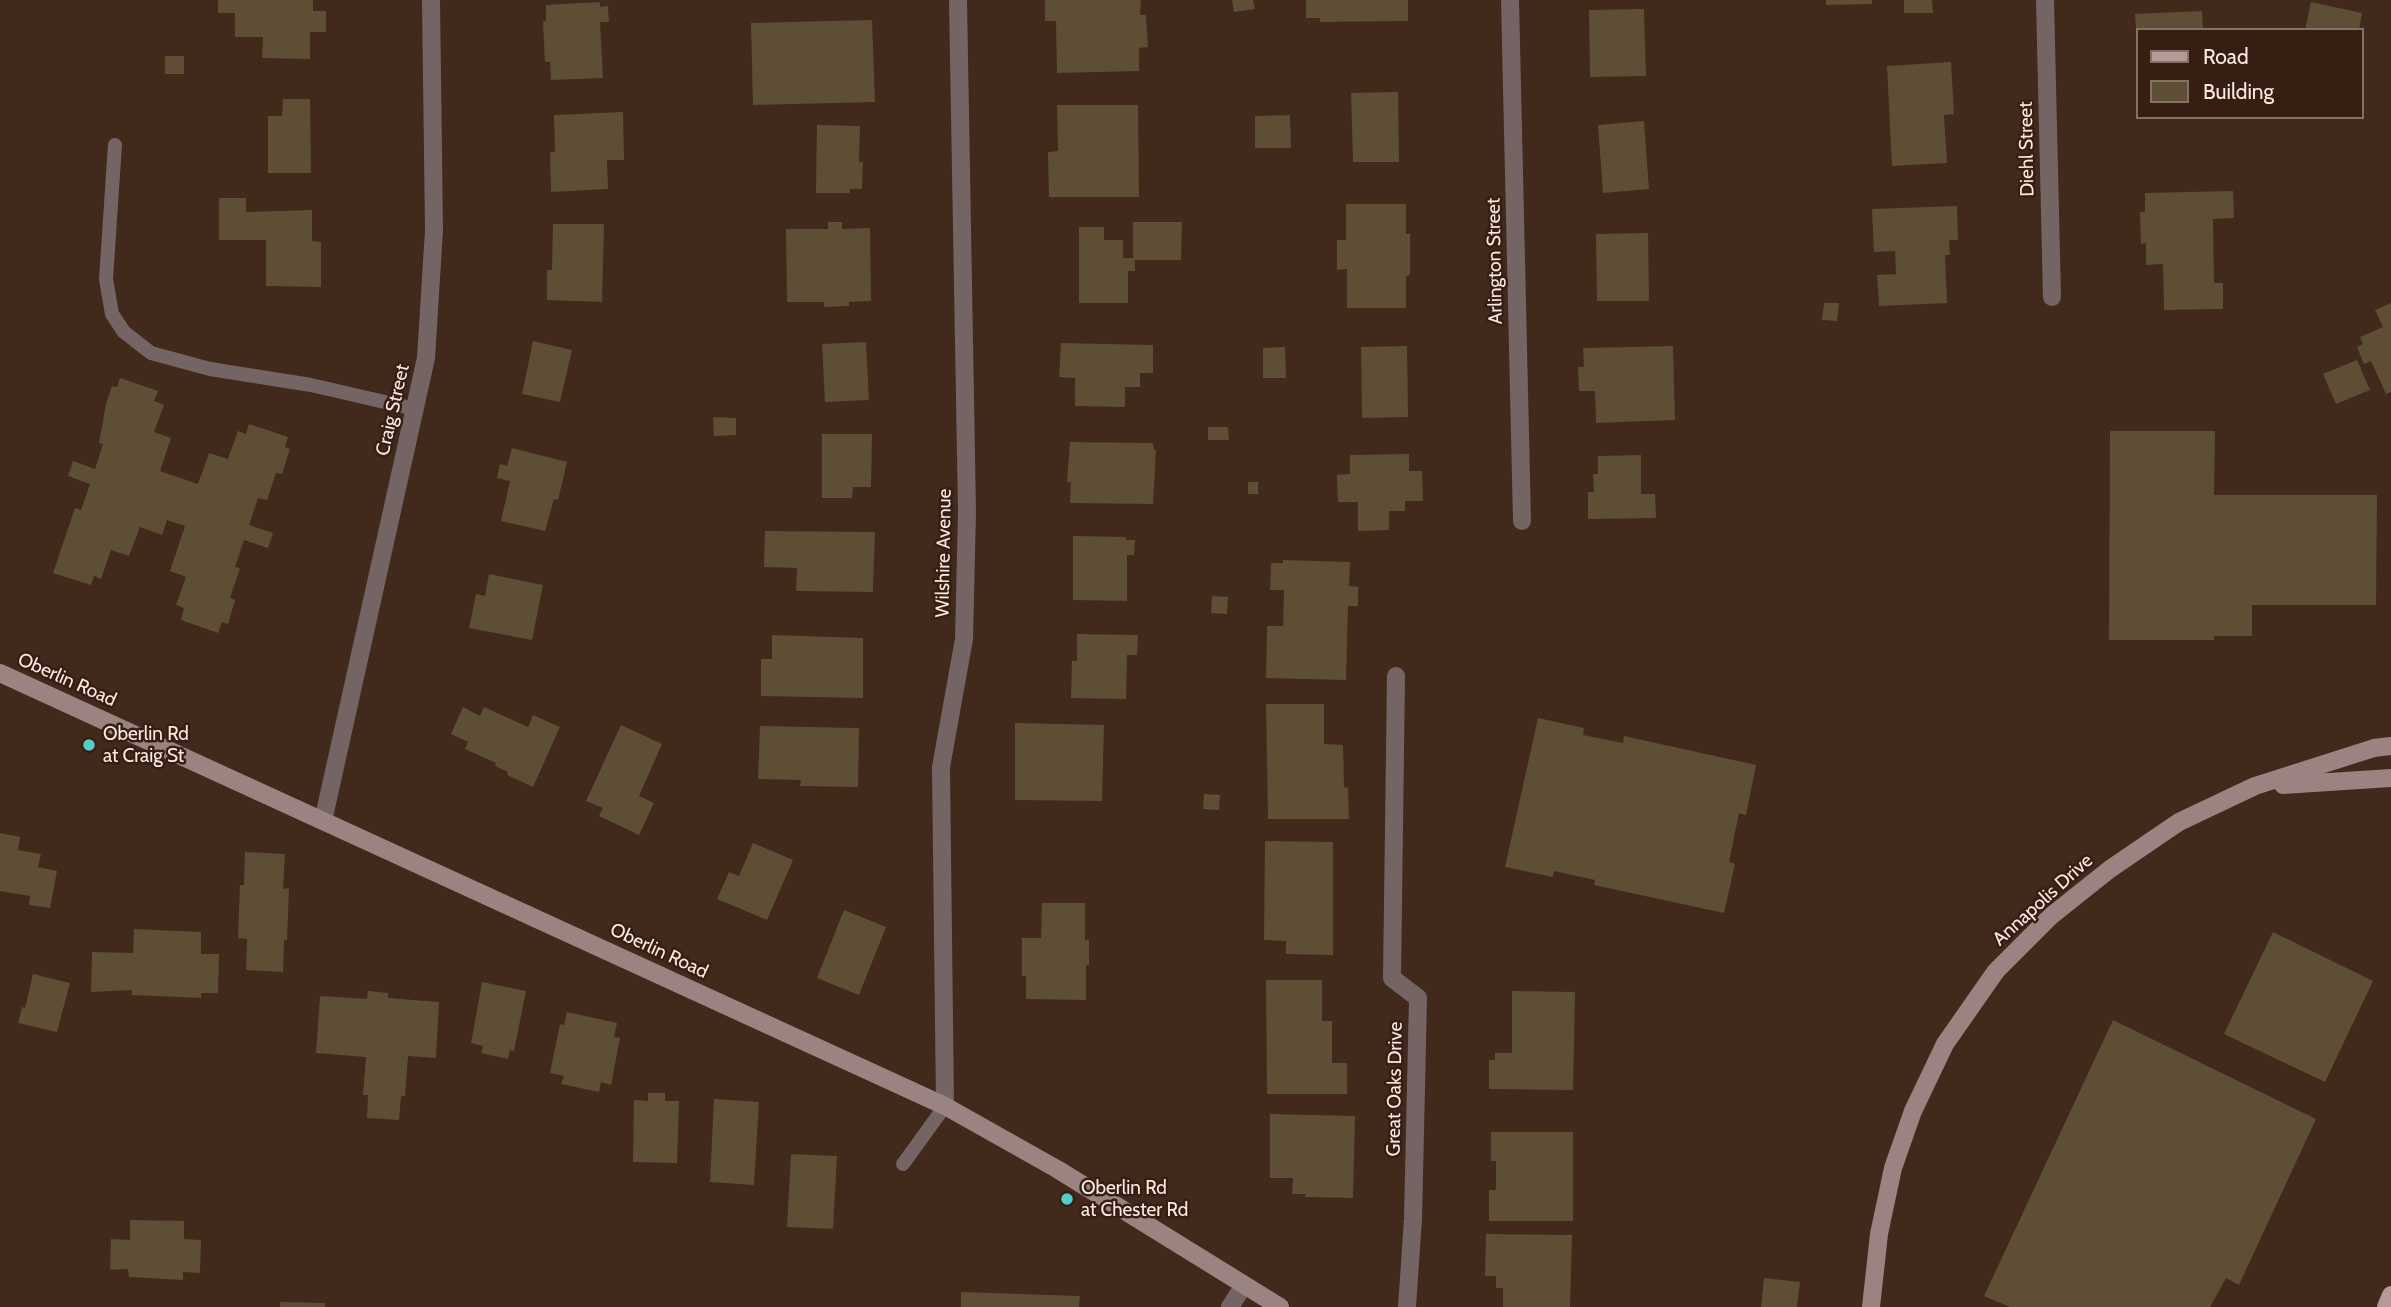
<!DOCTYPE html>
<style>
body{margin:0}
#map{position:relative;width:2391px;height:1307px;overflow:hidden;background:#41291b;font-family:Cabin,sans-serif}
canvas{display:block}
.legend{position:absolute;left:2136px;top:28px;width:228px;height:91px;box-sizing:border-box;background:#361f12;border:2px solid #847065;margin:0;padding:9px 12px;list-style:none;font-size:21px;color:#faeae1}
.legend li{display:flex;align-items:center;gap:14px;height:35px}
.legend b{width:35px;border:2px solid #847065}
</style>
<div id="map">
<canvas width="2391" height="1307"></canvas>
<ul class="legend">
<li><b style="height:9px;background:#b79997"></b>Road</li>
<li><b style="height:19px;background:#5e4e36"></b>Building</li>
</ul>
</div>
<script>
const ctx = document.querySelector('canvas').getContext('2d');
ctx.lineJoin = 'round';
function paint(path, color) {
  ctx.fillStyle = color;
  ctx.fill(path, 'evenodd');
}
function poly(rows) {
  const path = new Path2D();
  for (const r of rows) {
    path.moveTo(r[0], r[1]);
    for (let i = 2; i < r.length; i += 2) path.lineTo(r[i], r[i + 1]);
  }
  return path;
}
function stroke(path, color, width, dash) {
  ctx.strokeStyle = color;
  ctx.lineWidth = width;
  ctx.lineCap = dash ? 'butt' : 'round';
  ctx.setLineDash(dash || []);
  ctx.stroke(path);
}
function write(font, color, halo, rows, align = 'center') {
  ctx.font = font + ' Cabin,sans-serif';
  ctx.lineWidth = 5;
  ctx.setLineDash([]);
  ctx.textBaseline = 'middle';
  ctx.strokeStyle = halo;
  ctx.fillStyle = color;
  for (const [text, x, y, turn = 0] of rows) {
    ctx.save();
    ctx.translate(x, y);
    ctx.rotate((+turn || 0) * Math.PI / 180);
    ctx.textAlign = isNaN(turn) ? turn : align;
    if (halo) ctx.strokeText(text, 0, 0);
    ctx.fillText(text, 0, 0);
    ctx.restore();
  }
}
const building = poly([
 [218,0,313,0,313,11,326,11,326,32,310,32,310,59,262,58,263,37,235,37,235,13,218,13],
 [1045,0,1141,0,1140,15,1146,15,1148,47,1139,48,1139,71,1057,73,1056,21,1045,21],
 [1232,0,1253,0,1255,9,1234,12],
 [1306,0,1408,0,1408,21,1320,22,1320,18,1306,18],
 [1826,0,1872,0,1872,4,1826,5],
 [1904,0,1932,0,1933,13,1904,13],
 [600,2,600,7,608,6,609,22,600,22,603,78,551,80,550,62,545,62,543,21,546,21,546,5],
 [2311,2,2362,13,2359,30,2305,30],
 [1644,9,1646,76,1590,77,1589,10],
 [2202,11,2203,30,2136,30,2135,14],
 [872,20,875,102,753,105,751,23],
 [165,56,184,56,184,74,165,74],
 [1951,62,1954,114,1944,115,1947,163,1892,166,1887,66],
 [1398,92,1399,162,1353,162,1351,93],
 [283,99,310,99,311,173,268,173,268,116,282,116],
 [1057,105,1138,105,1139,197,1049,197,1048,152,1058,151],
 [623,112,624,160,607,160,608,189,551,192,550,152,555,152,554,115],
 [1290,115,1291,148,1255,148,1255,116],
 [1644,121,1649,189,1603,193,1598,125],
 [817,125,860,126,859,162,863,162,862,189,850,189,850,193,816,193],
 [2233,191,2234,218,2213,219,2214,283,2223,283,2223,309,2164,310,2163,264,2146,265,2146,243,2141,244,2140,212,2145,212,2145,193],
 [219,198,246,198,246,212,312,210,312,241,321,242,321,287,266,286,266,240,219,240],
 [1346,204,1406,204,1406,234,1410,234,1410,275,1406,276,1406,308,1347,308,1347,269,1337,270,1337,240,1346,240],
 [1957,206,1958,240,1949,240,1950,255,1945,255,1947,303,1879,306,1877,275,1896,274,1895,251,1874,252,1872,209],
 [828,222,842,222,842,229,870,228,871,301,849,302,849,306,824,307,824,302,787,302,786,229,828,229],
 [1133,222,1182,222,1181,260,1135,260,1135,271,1128,271,1128,303,1079,303,1079,227,1104,227,1104,240,1123,240,1123,258,1133,258],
 [553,224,604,224,602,302,547,300,547,270,552,270],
 [1648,233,1649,301,1597,301,1596,234],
 [1824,303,1839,303,1837,321,1822,320],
 [2391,303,2391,392,2386,394,2371,361,2364,364,2357,347,2363,344,2360,337,2383,327,2375,310],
 [533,341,572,350,560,402,522,394],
 [866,342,869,400,825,402,822,344],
 [1061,343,1153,345,1153,373,1140,373,1140,387,1125,387,1125,407,1075,406,1075,378,1059,377],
 [1407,346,1408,417,1362,418,1361,347],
 [1673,346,1675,420,1596,423,1595,391,1579,391,1578,367,1584,367,1583,348],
 [1285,347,1286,378,1263,378,1263,348],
 [2357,360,2370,390,2336,404,2323,374],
 [120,378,158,391,154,401,164,405,154,432,171,438,160,471,198,484,209,453,228,459,238,431,246,434,249,424,288,437,285,447,290,449,282,474,276,473,267,500,258,498,249,525,273,533,268,548,244,540,235,567,240,568,230,598,235,600,228,624,222,622,218,633,181,620,184,608,176,605,186,577,170,571,185,526,167,520,162,535,140,527,129,556,111,550,101,579,94,576,91,585,53,573,75,508,81,510,90,484,68,476,73,461,95,469,103,444,99,443,106,404,112,386,117,387],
 [713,417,736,418,736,435,714,436],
 [1208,427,1228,427,1229,440,1208,440],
 [2110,431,2215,431,2214,495,2377,495,2376,605,2252,605,2252,636,2214,636,2214,640,2109,640],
 [822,434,872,434,871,487,853,487,852,498,822,498],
 [1070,442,1153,443,1154,450,1156,449,1153,504,1070,503,1071,482,1067,482],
 [512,448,567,462,558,500,554,499,545,531,501,521,510,481,497,478,500,464,507,466],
 [1409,454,1409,471,1422,471,1423,501,1405,501,1405,511,1389,511,1389,530,1358,531,1358,502,1338,502,1337,475,1350,474,1350,455],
 [1641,455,1641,494,1655,494,1656,518,1588,519,1588,492,1594,492,1593,474,1598,474,1598,456],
 [1248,482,1258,482,1258,494,1248,494],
 [765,531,875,532,873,592,796,591,797,568,764,567],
 [1073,536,1126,537,1126,540,1135,540,1134,555,1127,555,1127,601,1073,600],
 [1283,560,1350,562,1349,586,1358,587,1358,606,1348,606,1346,680,1266,678,1267,626,1283,626,1284,590,1270,590,1271,563,1283,563],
 [489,574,543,585,532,640,469,628,476,594,485,596],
 [1212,596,1228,597,1227,614,1211,613],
 [1077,634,1138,635,1137,655,1127,655,1126,699,1071,698,1072,661,1077,661],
 [772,635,863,638,863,698,761,696,761,659,772,659],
 [1266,704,1324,704,1324,744,1343,745,1344,787,1348,788,1349,819,1268,819],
 [463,707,480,716,484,707,528,727,533,715,560,727,533,787,507,775,508,772,495,766,496,763,465,749,468,742,451,734],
 [1538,718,1584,728,1583,735,1623,743,1624,736,1756,765,1746,815,1739,813,1729,862,1735,864,1724,913,1594,885,1595,880,1554,871,1553,877,1505,867],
 [1015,723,1104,725,1102,801,1015,800],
 [621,725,662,744,639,796,654,803,639,835,599,816,603,808,586,801],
 [760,726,859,728,858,787,800,786,801,780,758,779],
 [1204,794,1220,795,1219,810,1203,809],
 [0,833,20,837,18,850,41,854,38,867,57,871,50,908,29,905,30,896,0,891],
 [1265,841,1333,842,1333,955,1286,954,1286,941,1264,940],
 [753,843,793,860,767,920,717,899,729,872,739,876],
 [245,852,285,854,283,889,289,888,287,940,284,940,283,972,246,970,247,939,238,938,240,885,244,885],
 [1042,903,1085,903,1085,940,1089,940,1089,965,1086,965,1086,1000,1026,999,1026,976,1022,976,1022,938,1041,938],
 [844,910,886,927,859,995,817,978],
 [134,929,201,932,201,954,219,954,218,993,201,993,201,998,132,995,132,990,91,992,92,952,133,953],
 [2273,932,2373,981,2325,1082,2224,1034],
 [33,974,70,983,57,1032,18,1023,22,1007,25,1008],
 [1266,980,1322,980,1322,1021,1332,1021,1332,1063,1347,1063,1347,1094,1267,1094],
 [482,982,526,991,514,1051,510,1050,508,1059,481,1053,483,1046,471,1043],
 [368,991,388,993,388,998,439,1002,436,1058,408,1056,405,1096,401,1096,399,1120,367,1118,368,1095,363,1095,366,1057,316,1053,320,996,367,999],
 [1512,991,1575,992,1573,1090,1489,1089,1489,1060,1495,1060,1495,1053,1512,1053],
 [567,1012,617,1023,614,1037,620,1038,611,1085,601,1082,599,1092,561,1084,564,1076,550,1073,560,1024,564,1025],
 [2113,1020,2316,1119,2239,1285,2226,1278,2210,1307,2010,1307,1984,1296],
 [648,1093,665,1093,665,1101,679,1101,677,1163,633,1162,634,1100,648,1101],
 [714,1099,759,1102,754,1185,710,1182],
 [1270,1114,1355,1116,1353,1198,1305,1197,1306,1194,1292,1194,1293,1178,1270,1178],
 [1491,1132,1573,1132,1573,1221,1489,1221,1489,1190,1496,1190,1496,1161,1491,1161],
 [791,1154,837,1156,833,1229,787,1227],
 [130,1220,184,1221,184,1239,201,1240,200,1273,183,1272,183,1280,129,1277,128,1269,110,1270,111,1239,130,1240],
 [1486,1234,1572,1235,1570,1307,1503,1307,1503,1288,1496,1288,1496,1276,1485,1276],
 [1764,1278,1800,1282,1797,1307,1761,1307],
 [961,1292,1080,1296,1079,1307,961,1307],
 [280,1302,325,1303,325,1307,280,1307]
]);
const service = poly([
 [115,145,106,279,112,314,124,332,151,353,210,369,311,385,415,409],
 [903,1164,945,1106]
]);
const minor = poly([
 [1510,0,1522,521],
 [2045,0,2052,297],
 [1396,676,1392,978,1418,998,1413,1219,1407,1307],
 [323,821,426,358,434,230,431,0],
 [945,1106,941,767,964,639,967,512,958,0],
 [1230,1307,1244,1285]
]);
const secondary = poly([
 [0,673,945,1106,1057,1169,1280,1307],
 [2283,785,2391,778],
 [1871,1307,1879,1234,1893,1168,1913,1111,1945,1044,1996,971,2051,916,2110,869,2179,822,2255,786,2374,748,2391,746]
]);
const primary = poly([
 [2386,1307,2391,1295]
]);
const markers = [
 [89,745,7,"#54cdc7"],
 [1067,1199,7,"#54cdc7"]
];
const streetNames = [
 ["Diehl Street",2027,149,-91],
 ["Arlington Street",1495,261,-91],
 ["Craig Street",393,410,-77],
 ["Wilshire Avenue",944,553,-89],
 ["Oberlin Road",67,680,24],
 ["Annapolis Drive",2043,900,-42],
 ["Oberlin Road",659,951,25],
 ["Great Oaks Drive",1395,1089,-89]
];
const poiNames = [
 ["Oberlin Rd",103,734],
 ["at Craig St",103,756],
 ["Oberlin Rd",1081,1188],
 ["at Chester Rd",1081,1210]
];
paint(building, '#5e4e36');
stroke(service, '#746564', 14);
stroke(minor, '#746564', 18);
stroke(secondary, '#9a8381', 18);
stroke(primary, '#b79997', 18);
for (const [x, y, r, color] of markers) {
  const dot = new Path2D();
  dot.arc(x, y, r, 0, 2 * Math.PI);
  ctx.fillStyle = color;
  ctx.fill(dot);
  stroke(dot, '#361f12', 2.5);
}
write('19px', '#faeae1', '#361f12', streetNames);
write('19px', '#faeae1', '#361f12', poiNames, 'left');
</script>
